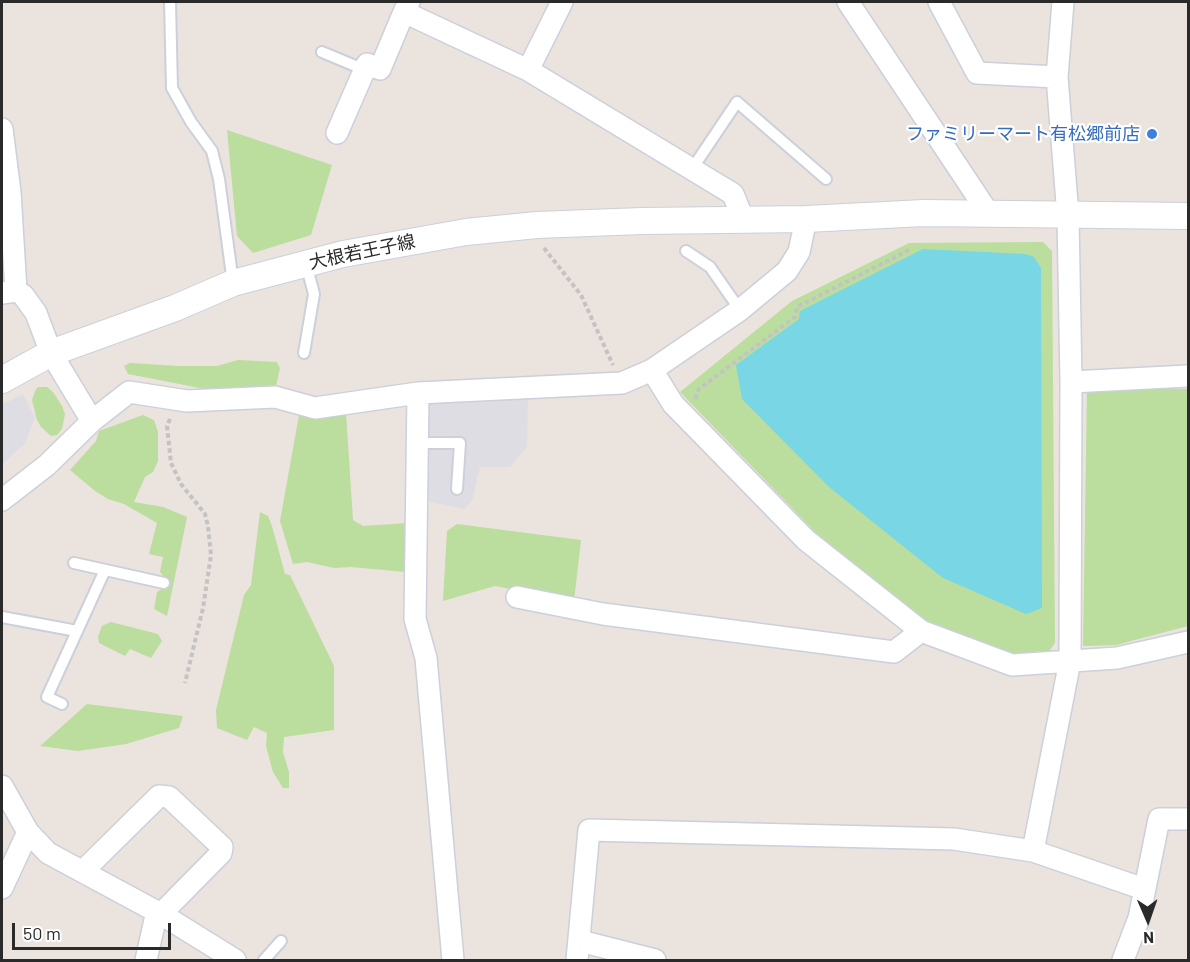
<!DOCTYPE html>
<meta charset="utf-8">
<style>
body{margin:0}
#map{position:relative;width:1190px;height:962px;overflow:hidden;background:#ebe3dd;font-family:Barlow,sans-serif}
canvas{display:block}
.frame{position:absolute;inset:0;border:3px solid #2a2a2a;pointer-events:none}
.north{position:absolute;left:1118px;top:890px;width:60px;height:60px;-webkit-text-stroke:4px #fff;paint-order:stroke;rotate:178deg;font-size:16px;font-weight:700;line-height:24px;text-align:center;color:#2a2a2a}
.north::after{content:'';display:block;margin:auto;width:21px;height:27px;background:#2a2a2a;clip-path:polygon(50% 0,100% 100%,50% 72%,0 100%)}
.scale{position:absolute;left:12px;top:923px;width:159px;height:27px;box-sizing:border-box;border:3px solid #2a2a2a;border-top:0;padding-left:8px;font-size:18px;line-height:21px;white-space:nowrap;color:#2a2a2a;-webkit-text-stroke:4px #fff;paint-order:stroke}
</style>
<div id="map">
<canvas width="1190" height="962"></canvas>
<div class="frame"></div>
<div class="north">N</div>
<div class="scale">50 m</div>
</div>
<script>
const ctx = document.querySelector('canvas').getContext('2d');
ctx.lineJoin = 'round';
function paint(path, color) {
  ctx.fillStyle = color;
  ctx.fill(path, 'evenodd');
}
function poly(rows) {
  const path = new Path2D();
  for (const r of rows) {
    path.moveTo(r[0], r[1]);
    for (let i = 2; i < r.length; i += 2) path.lineTo(r[i], r[i + 1]);
  }
  return path;
}
function stroke(path, color, width, dash) {
  ctx.strokeStyle = color;
  ctx.lineWidth = width;
  ctx.lineCap = dash ? 'butt' : 'round';
  ctx.setLineDash(dash || []);
  ctx.stroke(path);
}
function write(font, color, halo, rows, align = 'center') {
  ctx.font = font + ' Barlow,"Noto Sans JP",sans-serif';
  ctx.lineWidth = 4.5;
  ctx.setLineDash([]);
  ctx.textBaseline = 'middle';
  ctx.strokeStyle = halo;
  ctx.fillStyle = color;
  for (const [text, x, y, turn = 0] of rows) {
    ctx.save();
    ctx.translate(x, y);
    ctx.rotate((+turn || 0) * Math.PI / 180);
    ctx.textAlign = isNaN(turn) ? turn : align;
    if (halo) ctx.strokeText(text, 0, 0);
    ctx.fillText(text, 0, 0);
    ctx.restore();
  }
}
const industrial = poly([
 [23,394,35,417,25,443,2,465,2,405],
 [528,397,527,447,510,467,480,467,472,501,464,509,426,501,426,407,429,402]
]);
const green = poly([
 [227,130,332,165,311,235,253,253,237,236],
 [1043,242,1052,251,1055,643,1047,654,1014,656,923,621,823,540,680,392,792,301,909,243],
 [238,360,277,362,280,368,276,386,273,390,210,390,128,374,124,366,130,363,179,366,217,366],
 [38,387,47,387,53,392,62,406,65,414,62,429,57,435,51,436,41,427,37,420,32,400,35,391],
 [1087,388,1188,389,1188,626,1116,645,1083,646],
 [346,413,353,520,363,526,408,523,405,572,351,567,334,568,307,562,293,564,280,521,299,415],
 [143,415,154,420,158,432,158,461,153,472,145,477,134,502,163,507,187,517,167,616,154,609,157,592,166,586,167,580,160,572,163,557,149,554,157,523,124,504,108,499,95,491,70,470,96,441,99,431],
 [260,512,268,516,272,526,285,574,290,575,334,666,334,730,284,737,283,752,289,772,289,788,283,788,273,772,266,746,267,733,254,727,247,740,217,728,216,710,244,595,251,585],
 [457,524,581,540,574,601,495,586,443,601,447,531],
 [111,622,158,634,162,641,151,658,130,649,125,656,99,643,98,637,102,626],
 [87,704,183,716,179,728,126,744,78,751,40,746]
]);
const water = poly([
 [923,249,1025,254,1034,257,1041,268,1042,608,1026,614,943,578,829,487,742,399,736,365,799,319,800,311]
]);
const path = poly([
 [544,248,581,295,613,365],
 [695,399,699,389,795,317,797,307,909,250],
 [170,419,167,426,171,463,181,484,205,514,208,526,211,555,203,608,185,683]
]);
const service = poly([
 [170,2,172,88,191,122,212,151,219,179,233,283],
 [322,52,365,70],
 [692,169,737,102,826,179],
 [686,251,710,267,740,310],
 [304,353,314,294,306,264],
 [417,443,460,443,457,489],
 [74,563,164,583],
 [2,617,77,631],
 [62,704,47,697,105,570],
 [264,960,281,941]
]);
const minor = poly([
 [409,2,404,12,528,70,733,194,743,219],
 [848,2,989,214],
 [939,2,977,73,1057,77],
 [528,70,562,2],
 [2,129,10,192,16,291],
 [337,133,367,64,380,69,404,12],
 [2,293,16,291,23,295,36,313,51,353,92,421],
 [652,370,673,404,806,540,921,631,1012,665,1117,658,1188,642],
 [1071,382,1188,376],
 [418,393,415,619,426,658,453,960],
 [2,500,47,465,92,421,129,392,187,401,275,397,315,408,418,393,622,383,652,370,740,310,787,271,799,252,806,219],
 [517,597,603,614,894,652,921,631],
 [2,786,28,832,48,853,161,914,235,960],
 [1033,851,1070,661,1071,382,1068,216,1057,77,1063,2],
 [83,871,159,796,169,797,222,847,221,853,155,920,146,960],
 [2,888,28,832],
 [580,941,655,960],
 [577,960,589,830,954,839,1033,851,1144,889],
 [1123,960,1139,918,1159,819,1188,819]
]);
const tertiary = poly([
 [2,380,51,353,175,308,233,283,343,254,466,232,537,225,642,221,806,219,924,213,1188,216]
]);
const markers = [
 [1152,134,6,"#3f7fe0"]
];
const shopNames = [
 ["ファミリーマート有松郷前店",1140,134]
];
const streetNames = [
 ["大根若王子線",362,252,-12]
];
paint(industrial, '#dedde4');
paint(green, '#bbdd9e');
paint(water, '#78d6e5');
stroke(service, '#cbd0da', 14);
stroke(minor, '#cbd0da', 24);
stroke(tertiary, '#cbd0da', 28);
stroke(path, '#c3c3c3', 4, [4.5, 3]);
stroke(service, '#fff', 10);
stroke(minor, '#fff', 21);
stroke(tertiary, '#fff', 26);
for (const [x, y, r, color] of markers) {
  const dot = new Path2D();
  dot.arc(x, y, r, 0, 2 * Math.PI);
  ctx.fillStyle = color;
  ctx.fill(dot);
  stroke(dot, '#fff', 2);
}
write('18px', '#366cbe', '#fff', shopNames, 'right');
write('18px', '#2a2a2a', '#fff', streetNames);
</script>
